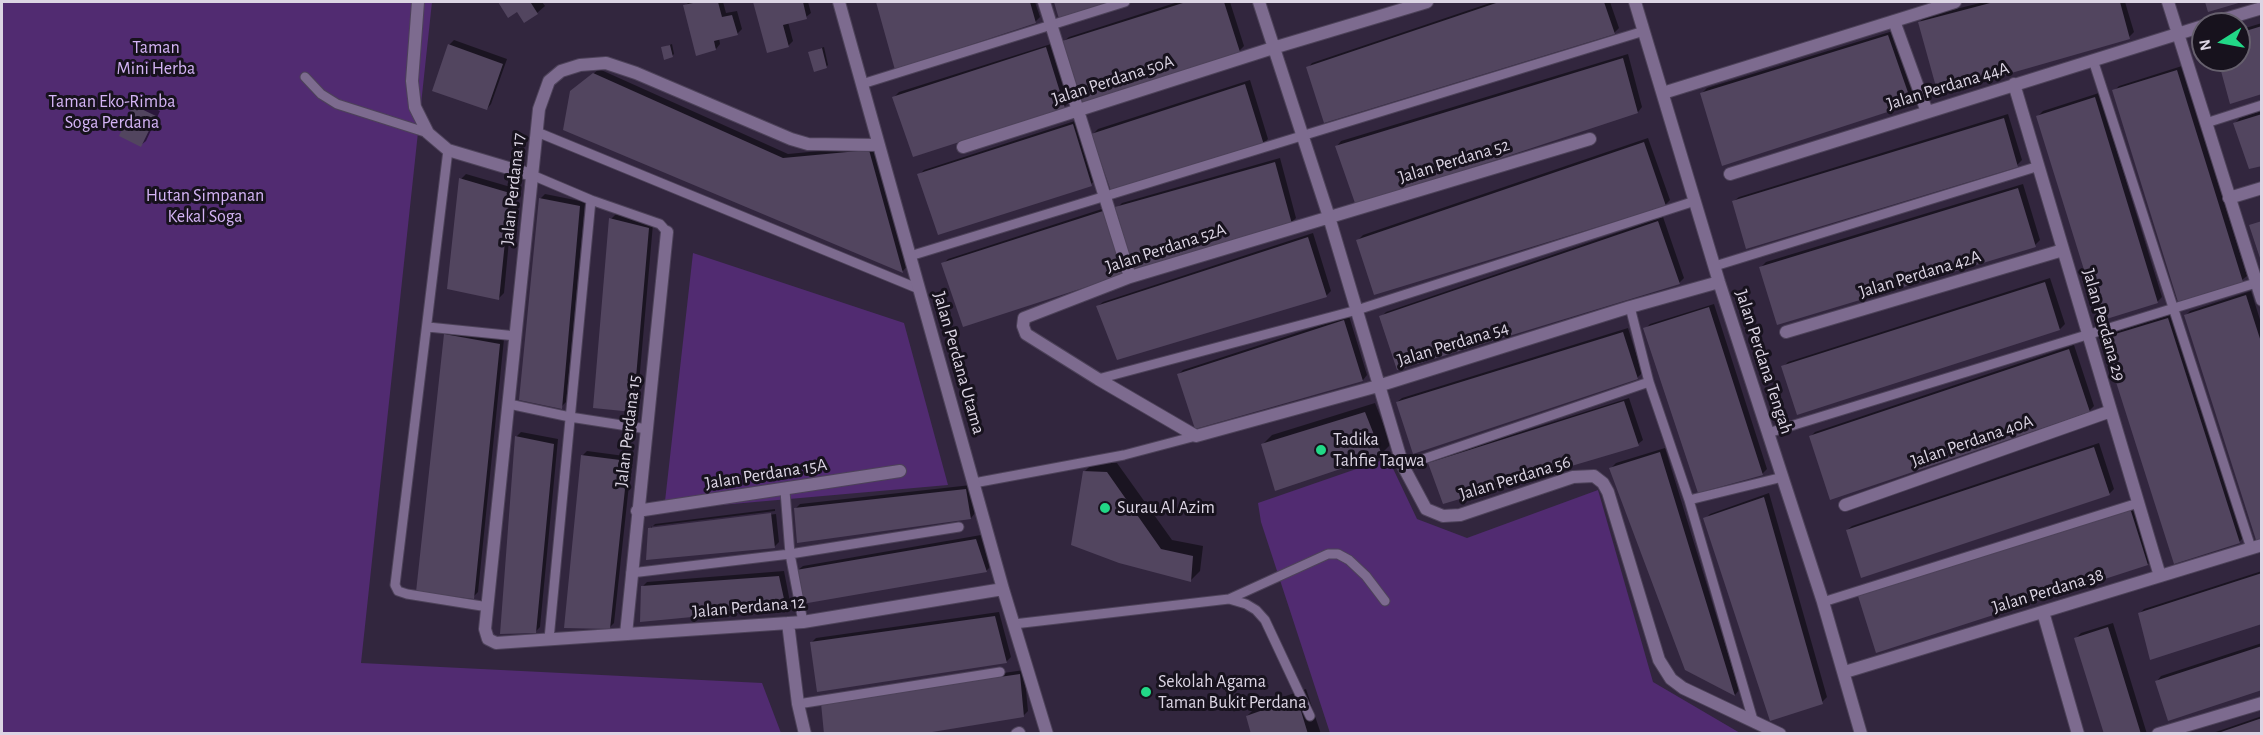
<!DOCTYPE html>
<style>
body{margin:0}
#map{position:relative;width:2263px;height:735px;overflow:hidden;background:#32263e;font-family:"Alegreya Sans",sans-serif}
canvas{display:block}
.frame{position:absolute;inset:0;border:3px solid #dcd5e4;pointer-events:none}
.north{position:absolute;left:2191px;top:12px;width:60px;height:60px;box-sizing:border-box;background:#17121d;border:2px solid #66606d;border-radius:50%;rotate:259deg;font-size:16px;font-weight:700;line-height:24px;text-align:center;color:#dcd5e4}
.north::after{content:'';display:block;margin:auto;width:21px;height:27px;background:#22d887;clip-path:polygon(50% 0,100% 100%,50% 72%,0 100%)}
</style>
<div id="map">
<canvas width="2263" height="735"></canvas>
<div class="frame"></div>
<div class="north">N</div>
</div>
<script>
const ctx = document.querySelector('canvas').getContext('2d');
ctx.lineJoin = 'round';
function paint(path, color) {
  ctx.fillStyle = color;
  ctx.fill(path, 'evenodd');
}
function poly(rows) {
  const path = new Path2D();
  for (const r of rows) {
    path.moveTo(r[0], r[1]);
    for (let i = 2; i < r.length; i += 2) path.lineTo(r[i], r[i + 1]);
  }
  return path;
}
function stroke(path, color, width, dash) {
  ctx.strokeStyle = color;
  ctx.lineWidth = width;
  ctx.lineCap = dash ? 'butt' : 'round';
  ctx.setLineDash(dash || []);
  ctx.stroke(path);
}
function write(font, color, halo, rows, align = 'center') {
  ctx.font = font + ' "Alegreya Sans",sans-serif';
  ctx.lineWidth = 6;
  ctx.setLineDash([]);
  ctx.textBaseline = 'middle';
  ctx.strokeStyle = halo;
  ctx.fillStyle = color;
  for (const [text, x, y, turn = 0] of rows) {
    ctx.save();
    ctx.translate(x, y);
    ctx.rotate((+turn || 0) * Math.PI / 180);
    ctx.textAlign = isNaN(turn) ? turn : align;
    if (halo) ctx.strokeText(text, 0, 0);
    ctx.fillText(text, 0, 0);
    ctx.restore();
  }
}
const green = poly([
 [2,2,432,2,361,663,762,683,781,733,2,733],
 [693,253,904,323,948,485,664,510],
 [1388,458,1417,519,1467,538,1598,490,1653,682,1740,733,1330,733,1261,522,1258,503]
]);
const shadow = poly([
 [499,2,542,2,545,6,537,13,518,10,508,16],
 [689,2,723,2,726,13,737,11,742,29,737,34,719,38,720,44,716,49,685,6],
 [755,2,808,2,811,13,806,17,788,22,793,41,788,46,768,52],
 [877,2,1035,2,1040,17,1035,22,896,68],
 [1056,2,1111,2,1060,17],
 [1178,2,1230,2,1244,46,1239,51,1064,41,1069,37],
 [1493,2,1610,2,1619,28,1614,33,1308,68,1312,63],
 [1984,2,2125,2,2134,32,2129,37,1920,22,1924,17],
 [2262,23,2262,92,2219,60,2239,60,2239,30],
 [1893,31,1916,98,1911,103,1702,93,1707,88],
 [454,40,507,59,491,104,487,109,449,45],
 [672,44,674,54,672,56,662,48],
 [1051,44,1069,102,1064,107,894,97,899,92],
 [824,47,828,65,826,67,810,52],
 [1628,54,1642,107,1638,112,1337,146,1341,141],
 [2182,66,2247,276,2242,280,2114,91,2119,86],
 [599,69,788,154,873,146,907,266,903,271,564,129,577,87],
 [1250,80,1268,139,1263,144,1093,134,1098,129],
 [2099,93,2162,297,2157,302,2038,116,2043,111],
 [140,101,160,111,146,141,141,145,121,136,135,106],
 [2262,111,2262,164,2235,123,2240,118],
 [2008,114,2022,160,2017,165,1734,201,1739,197],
 [1078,120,1096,179,1091,184,919,175,924,170],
 [1648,138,1670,200,1665,205,1358,240,1363,235],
 [1280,158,1296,218,1291,223,1117,208,1122,203],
 [466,174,514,188,504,293,499,298,461,179],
 [2023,184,2040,240,2035,245,1761,267,1766,262],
 [545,194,585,202,566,402,561,407,540,199],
 [1108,207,1127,269,1122,274,943,264,948,259],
 [616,214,653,224,637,406,632,411,611,219],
 [1663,217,1684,278,1679,283,1381,317,1386,312],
 [1313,233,1331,291,1326,296,1098,306,1103,302],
 [2050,278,2065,324,2060,329,1797,413,1783,367,1788,362],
 [2251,291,2262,326,2262,540,2185,316,2190,311],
 [1714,304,1767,469,1762,474,1645,329,1650,324],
 [2173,314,2244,537,2239,542,2104,339,2109,334],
 [1349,316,1367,375,1363,380,1196,427,1178,375,1183,370],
 [1628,328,1642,373,1637,378,1397,402,1402,398],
 [450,330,504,339,478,592,473,597,446,335],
 [2074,345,2094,406,2089,411,1810,437,1815,432],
 [1629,398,1643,440,1638,444,1430,464,1435,459],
 [1375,403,1391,444,1381,454,1262,445,1272,435],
 [521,432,558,439,540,627,535,632,516,437],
 [2099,443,2114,489,2109,494,1847,530,1852,526],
 [1665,448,1739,690,1735,695,1611,468,1616,463],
 [587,451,632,457,614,623,609,628,582,456],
 [1094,462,1117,463,1172,540,1203,546,1200,571,1190,581,1084,472],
 [971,485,975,513,971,518,795,509,800,504],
 [1769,493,1827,697,1822,702,1705,519,1710,514],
 [2135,504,2152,559,2148,564,1860,596,1864,591],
 [775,509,775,511,653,526,655,524],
 [776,514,779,542,774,547,648,558,650,529,652,526,652,529],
 [981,535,991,566,986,571,798,570,803,566],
 [784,571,790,602,785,607,642,587,647,582],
 [2262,571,2262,622,2139,614,2144,609],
 [999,612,1011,657,1006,662,811,643,816,638],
 [2113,623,2147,734,2106,734,2076,638,2081,633],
 [2262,643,2262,688,2157,681,2161,676],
 [1024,670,1028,711,1023,716,827,699],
 [1306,689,1321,734,1253,734,1247,716,1257,706],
 [2262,716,2262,734,2210,734]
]);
const building = poly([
 [498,2,534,2,531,3,538,14,524,23,517,12,508,18],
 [698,2,718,2,722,17,732,15,738,35,714,41,716,50,696,56,683,5],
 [753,2,803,2,807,19,783,25,789,47,767,53],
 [876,2,1030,2,1036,23,895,70],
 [1054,2,1114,2,1059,19],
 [1186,2,1224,2,1240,52,1083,103,1062,41],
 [1499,2,1604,2,1615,34,1324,123,1306,67],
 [1994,2,2120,2,2130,39,1938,94,1918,22],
 [2205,2,2242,2,2208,12],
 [2262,26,2262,94,2230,104,2218,60,2239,60,2239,33],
 [1888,35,1912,104,1722,166,1700,93],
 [448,44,503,64,487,110,432,91],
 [670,45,673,57,664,60,661,47],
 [1046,47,1065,108,913,157,892,97],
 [822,48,827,68,814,72,808,52],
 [1623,58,1638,113,1356,206,1335,146],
 [2177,70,2243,282,2178,302,2112,90],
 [593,73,783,158,869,150,903,273,563,130,570,91],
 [1245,84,1264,145,1112,194,1091,134],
 [2095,97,2158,303,2100,321,2036,116],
 [133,105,156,116,141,147,119,136],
 [2262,114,2262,166,2249,169,2233,123],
 [2004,118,2018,167,1746,249,1732,201],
 [1073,124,1092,186,938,235,917,174],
 [1644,142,1666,206,1374,295,1356,240],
 [1275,162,1292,224,1134,270,1115,207],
 [459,178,510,193,499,300,447,289],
 [2018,188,2036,247,1777,325,1759,267],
 [539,198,580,206,562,409,519,400],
 [1103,211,1123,275,963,327,941,263],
 [609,218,649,228,633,412,593,408],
 [1658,221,1680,284,1397,370,1379,316],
 [2262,221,2262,261,2261,261,2249,225],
 [1308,237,1327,297,1117,360,1096,306],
 [2045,282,2060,330,1797,415,1781,366],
 [2246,295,2262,345,2262,542,2257,543,2184,315],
 [1709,307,1763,475,1698,493,1643,328],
 [2168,318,2240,543,2174,564,2102,338],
 [1344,320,1363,381,1195,429,1177,374],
 [1623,332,1638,379,1413,454,1396,402],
 [444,334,500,344,474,599,416,592],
 [2069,349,2090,412,1830,500,1809,436],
 [1624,401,1639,446,1443,504,1428,463],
 [1365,412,1382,455,1275,491,1261,444],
 [515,436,554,444,536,633,500,634],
 [2094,447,2110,495,1861,578,1846,530],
 [1660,452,1735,696,1685,670,1609,468],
 [581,455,628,461,610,629,564,628],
 [1083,471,1107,472,1161,549,1193,556,1191,582,1119,563,1071,545],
 [966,489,971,519,797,543,794,508],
 [1764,497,1823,704,1770,721,1703,518],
 [2130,508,2148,565,1876,653,1858,596],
 [771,513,775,548,646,560,648,528],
 [976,539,987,572,802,604,796,570],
 [2262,573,2262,624,2150,660,2138,613],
 [779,576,786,608,640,622,641,586],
 [995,616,1007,663,817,692,810,642],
 [2108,627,2141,734,2104,734,2074,638],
 [2262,646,2262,690,2168,721,2155,681],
 [1020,674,1024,717,920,734,824,734,821,703],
 [1297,698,1308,734,1251,734,1246,716],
 [2262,718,2262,734,2218,734,2218,733]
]);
const lane = poly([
 [2093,60,2251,548],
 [305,77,321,94,337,104,428,133],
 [862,84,1125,2],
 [2206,123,2262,105],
 [537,132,919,289],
 [448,150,395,585,398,591,407,594,488,607],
 [532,175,591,200,660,224,667,232],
 [910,256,1644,31],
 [1715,266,2039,166],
 [1630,307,1649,382,1689,500,1753,720],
 [428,327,516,336],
 [1098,379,1357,310,1695,201],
 [509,404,570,417,647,429],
 [1768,433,2262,281],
 [1403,466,1649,382],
 [974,483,1124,455,1196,436],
 [785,491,790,554,803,622],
 [1689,500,1783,477],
 [631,573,790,554,959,527],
 [1229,599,1328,554,1338,554,1349,560,1366,576,1385,601],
 [1823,602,2138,503],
 [1014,624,1229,599,1246,604,1256,610,1265,620,1310,716],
 [549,639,591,200],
 [798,704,1000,672]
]);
const street = poly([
 [418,2,412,81,415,107,428,133,448,150,532,175],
 [839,2,1003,589,1047,734],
 [1044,2,1130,277],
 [1259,2,1329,217,1403,466,1426,509,1443,516,1460,515,1573,477,1594,476,1603,483,1608,492,1659,660,1671,679,1683,688,1780,734],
 [1635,2,1719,282,1823,602,1861,734],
 [2168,2,2262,300],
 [1894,21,1927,112],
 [2208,24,2262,8],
 [2014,84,2160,576],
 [1663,93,1955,2],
 [1590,139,1130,277,1024,318,1023,326,1026,334,1098,379,1196,436,1378,386,1630,307,1719,282],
 [878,145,808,144,791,139,636,73,606,63,580,65,561,71,549,81,539,109,485,629,488,639,496,643,803,622,1003,589],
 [963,147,1273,48,1427,2],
 [1730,174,2203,26],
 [2229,198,2262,188],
 [1786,332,2063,250],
 [1845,505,2111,411],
 [637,511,900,471],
 [2043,612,2078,734],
 [788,623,798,704,805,734],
 [626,634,667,232],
 [1845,672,2262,545],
 [1017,734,1019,733],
 [2158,734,2262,703]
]);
const markers = [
 [1321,450,6,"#22d887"],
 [1105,508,6,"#22d887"],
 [1146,692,6,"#22d887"]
];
const parkNames = [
 ["Taman",156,48],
 ["Mini Herba",156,69],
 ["Taman Eko-Rimba",112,102],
 ["Soga Perdana",112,123],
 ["Hutan Simpanan",205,196],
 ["Kekal Soga",205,217]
];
const streetNames = [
 ["Jalan Perdana 50A",1113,80,-18],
 ["Jalan Perdana 44A",1948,86,-17],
 ["Jalan Perdana 52",1454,161,-17],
 ["Jalan Perdana 17",513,189,-84],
 ["Jalan Perdana 52A",1166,248,-18],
 ["Jalan Perdana 42A",1920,274,-17],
 ["Jalan Perdana 29",2104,325,74],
 ["Jalan Perdana 54",1453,344,-17],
 ["Jalan Perdana Tengah",1764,362,72],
 ["Jalan Perdana Utama",959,363,74],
 ["Jalan Perdana 15",628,431,-83],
 ["Jalan Perdana 40A",1972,441,-19],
 ["Jalan Perdana 15A",766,474,-9],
 ["Jalan Perdana 56",1515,478,-17],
 ["Jalan Perdana 38",2048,591,-17],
 ["Jalan Perdana 12",749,607,-5]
];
const poiNames = [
 ["Tadika",1333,440],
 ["Tahfie Taqwa",1333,461],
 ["Surau Al Azim",1117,508],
 ["Sekolah Agama",1158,682],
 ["Taman Bukit Perdana",1158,703]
];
paint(green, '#512b71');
paint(shadow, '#0007');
paint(building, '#52455f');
stroke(lane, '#4d4259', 11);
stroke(street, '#4d4259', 14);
stroke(lane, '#7d6b8f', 9);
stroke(street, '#7d6b8f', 12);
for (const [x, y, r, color] of markers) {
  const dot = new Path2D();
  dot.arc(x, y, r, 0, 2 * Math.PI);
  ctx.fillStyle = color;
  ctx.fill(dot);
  stroke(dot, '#17121d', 2);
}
write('18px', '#d4b4f5', '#17121d', parkNames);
write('18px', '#dcd5e4', '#17121d', streetNames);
write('18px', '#dcd5e4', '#17121d', poiNames, 'left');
</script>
